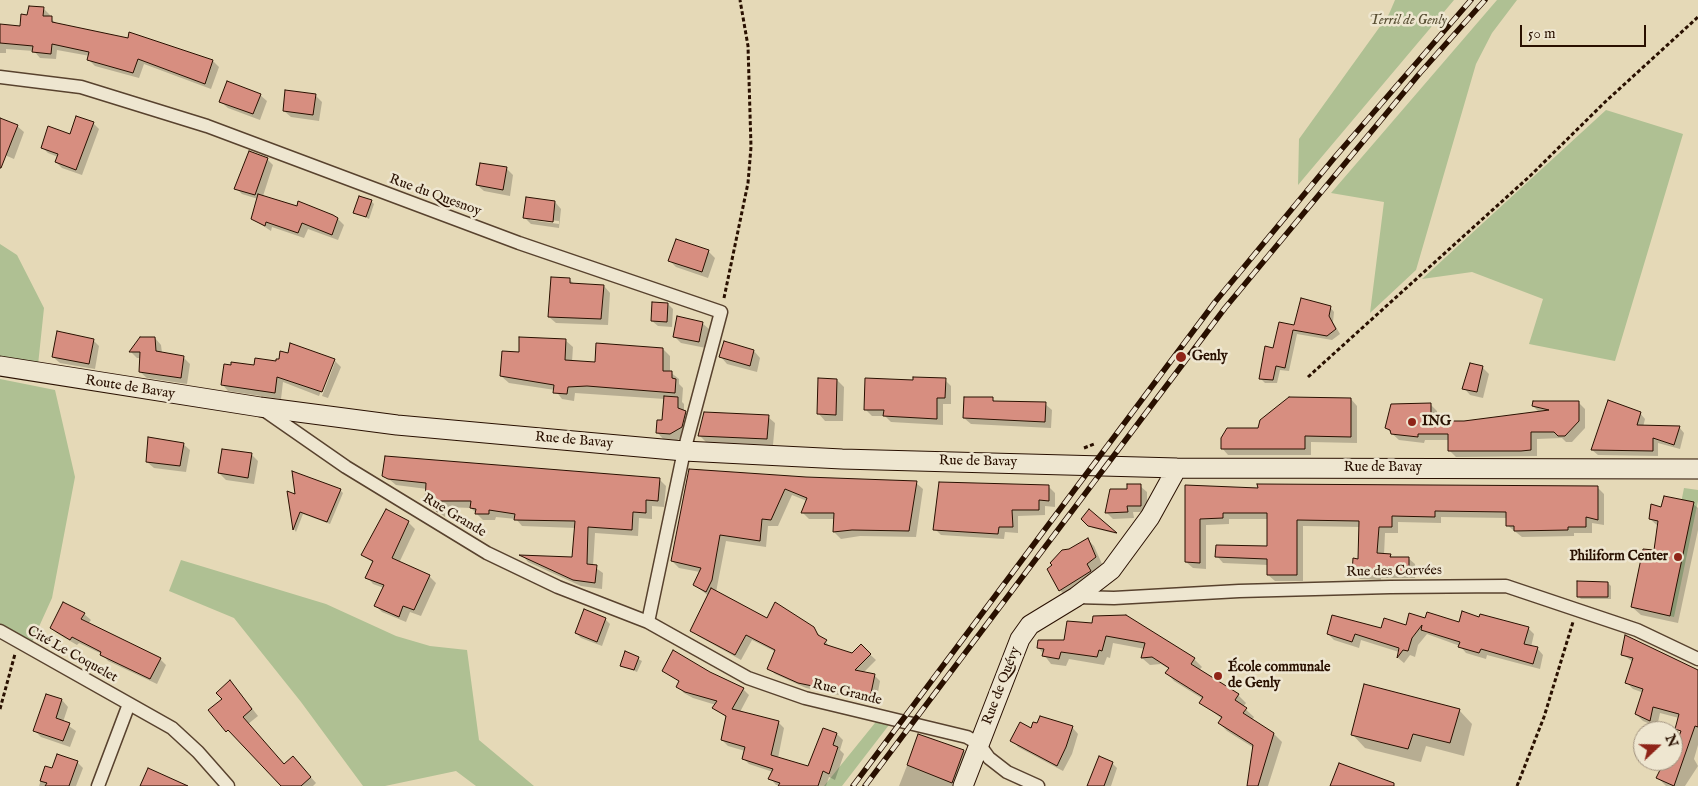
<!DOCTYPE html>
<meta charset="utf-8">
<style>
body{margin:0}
#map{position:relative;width:1698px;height:786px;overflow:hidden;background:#e5d9b7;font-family:"IM FELL English",serif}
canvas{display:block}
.north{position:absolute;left:1633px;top:721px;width:50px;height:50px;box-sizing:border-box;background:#eee6d0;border:1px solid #9f907d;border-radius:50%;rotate:69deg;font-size:14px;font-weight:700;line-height:20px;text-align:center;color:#291000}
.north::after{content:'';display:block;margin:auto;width:18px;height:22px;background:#8f2418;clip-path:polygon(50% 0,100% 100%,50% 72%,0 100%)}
.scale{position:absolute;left:1520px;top:25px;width:126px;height:22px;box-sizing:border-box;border:2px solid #291000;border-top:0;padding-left:6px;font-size:15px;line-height:18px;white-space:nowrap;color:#291000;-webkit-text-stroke:4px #eee6d0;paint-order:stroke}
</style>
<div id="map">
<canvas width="1698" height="786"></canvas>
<div class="north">N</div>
<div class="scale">50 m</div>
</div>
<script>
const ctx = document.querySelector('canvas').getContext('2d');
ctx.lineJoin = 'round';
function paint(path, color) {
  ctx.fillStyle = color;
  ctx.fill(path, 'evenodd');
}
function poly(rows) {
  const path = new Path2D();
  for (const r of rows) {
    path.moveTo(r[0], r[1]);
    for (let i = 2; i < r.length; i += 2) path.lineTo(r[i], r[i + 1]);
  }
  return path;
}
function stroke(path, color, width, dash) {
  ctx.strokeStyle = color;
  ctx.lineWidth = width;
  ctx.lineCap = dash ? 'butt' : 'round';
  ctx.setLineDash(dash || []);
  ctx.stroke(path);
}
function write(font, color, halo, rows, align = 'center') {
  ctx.font = font + ' "IM FELL English",serif';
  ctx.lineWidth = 5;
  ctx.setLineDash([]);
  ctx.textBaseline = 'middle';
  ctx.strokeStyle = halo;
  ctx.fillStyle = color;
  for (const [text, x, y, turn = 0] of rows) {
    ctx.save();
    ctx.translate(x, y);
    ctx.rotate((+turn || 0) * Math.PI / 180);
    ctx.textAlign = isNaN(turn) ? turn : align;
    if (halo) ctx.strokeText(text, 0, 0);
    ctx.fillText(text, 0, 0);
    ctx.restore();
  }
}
const green = poly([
 [1395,0,1454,0,1298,185,1299,139,1389,14],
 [1497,0,1517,0,1492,33,1476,64,1416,270,1370,313,1384,202,1331,193],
 [1606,110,1683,134,1615,361,1529,344,1543,299,1472,272,1422,279],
 [0,244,17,255,44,308,38,365,0,358],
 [0,379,55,390,75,477,52,598,32,642,0,624],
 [1684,488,1698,490,1698,501,1674,617,1659,614],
 [181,560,326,604,396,636,430,646,467,650,479,740,534,786,476,786,456,771,385,786,363,786,301,702,234,618,169,591],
 [879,718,892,721,842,786,824,786]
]);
const shadow = poly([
 [43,8,50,15,49,18,58,24,213,61,219,67,211,89,144,64,139,78,95,66,89,60,90,56,57,50,56,59,40,58,34,51,6,49,6,53,0,53,0,26,21,27,28,16],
 [260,95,267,101,260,120,228,108,221,102],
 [315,95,322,102,319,121,291,117,284,111],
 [0,119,17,126,24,132,14,159,0,153],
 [93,123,99,129,82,175,62,168,56,162,58,157,48,153,42,147],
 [267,159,273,165,263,196,338,219,344,225,338,240,308,229,304,238,272,227,271,231,253,219,258,199,242,194,236,188],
 [507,169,513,175,510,196,484,191,477,185],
 [371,201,374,204,369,219,355,212],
 [555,202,561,209,559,228,531,224,525,218],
 [530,218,559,221,559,224,530,220],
 [708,251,715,258,708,278,676,267,670,261],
 [570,280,574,284,604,286,610,293,608,325,556,323,549,317],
 [668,304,673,309,672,327,658,326,652,321],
 [1330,307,1334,312,1333,322,1340,334,1332,340,1297,334,1289,371,1280,370,1277,383,1265,383,1261,379,1274,349,1295,326],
 [702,323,709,329,706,348,681,343,674,336],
 [155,338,161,345,162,353,183,357,190,364,187,384,147,378,140,372,141,358,137,358,131,352],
 [93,340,99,346,95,369,60,363,53,357],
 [565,340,573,347,572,362,596,364,663,349,670,356,670,372,679,379,679,384,683,388,682,402,684,404,684,411,692,418,688,434,677,440,663,439,657,432,663,422,665,399,575,393,574,401,562,399,555,390,509,383,501,376,520,353],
 [724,343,754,351,760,358,757,372,727,364,721,357],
 [334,360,341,367,328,398,322,396,335,362,333,362,319,396,283,382,281,399,228,391,222,384,255,367,277,363],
 [1483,368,1489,374,1483,398,1470,395,1464,388],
 [837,380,844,387,843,421,825,421,819,414],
 [945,380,951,386,951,404,943,404,943,425,891,422,885,416,872,416,866,410,914,382],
 [992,399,996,402,1045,404,1052,410,1051,428,971,424,964,418],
 [1351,399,1357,406,1357,443,1311,442,1311,455,1228,455,1222,448,1259,430],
 [1578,402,1585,409,1585,428,1572,442,1566,442,1562,438,1537,439,1537,456,1456,457,1449,450,1449,440,1425,440,1424,443,1399,440,1386,428,1431,405,1437,411,1437,422,1464,422,1540,413,1533,406],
 [1609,402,1640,413,1645,419,1643,427,1679,427,1684,433,1680,449,1658,443,1658,456,1598,455,1592,450],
 [768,417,775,423,773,445,706,442,699,435],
 [183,444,190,450,186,472,154,468,147,462],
 [251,454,258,461,254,484,226,480,219,473],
 [690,470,806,479,916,483,923,489,916,537,860,536,841,539,834,532,835,519,809,519,802,512,807,501,792,495,778,526,768,526,766,547,726,541,716,592,767,619,813,628,831,648,853,655,861,646,876,660,863,673,874,675,880,681,876,703,806,688,775,674,769,668,776,652,752,640,741,660,698,636,692,630,709,596,694,585,700,572,679,568,672,561],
 [384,475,659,479,666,486,664,507,652,506,652,519,639,518,638,536,595,533,593,566,603,573,602,589,581,586,528,562,523,556,573,558,576,528,522,526,516,519,496,517,495,520,483,520,471,508,446,507,445,517,427,503,427,489,396,485],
 [1140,486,1147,492,1147,512,1133,512,1134,518,1113,519,1106,512,1129,490],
 [1186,486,1259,490,1598,488,1604,494,1604,525,1592,523,1592,533,1574,533,1574,536,1522,537,1507,525,1507,518,1441,517,1441,523,1398,522,1398,533,1385,533,1384,555,1390,555,1393,558,1408,558,1415,564,1415,578,1381,578,1381,580,1360,579,1353,573,1360,560,1360,527,1303,526,1303,581,1275,581,1268,575,1268,565,1223,563,1217,556,1268,547,1268,519,1229,519,1229,524,1206,525,1206,569,1193,568,1186,562],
 [1049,487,1055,493,1055,507,1045,506,1045,515,1018,516,1018,533,1005,532,1004,539,941,535,935,529],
 [340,490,343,493,330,524,303,514,296,532,294,529,289,493,297,496],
 [1693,504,1698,508,1698,530,1678,623,1641,615,1632,607,1655,551,1659,527,1650,519,1662,508],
 [387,510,408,522,415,529,399,563,429,576,436,583,421,616,410,612,406,622,382,612,376,606,384,588,373,584,367,577,374,563,362,555],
 [1090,511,1117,534,1093,528,1083,519],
 [1088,540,1094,546,1102,564,1093,571,1097,578,1066,597,1060,590,1070,550],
 [1608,583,1611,586,1611,599,1581,599,1578,596],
 [84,614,91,620,88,624,160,659,166,665,157,684,108,661,102,654,79,643,77,645,58,634,51,628],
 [605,619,610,624,602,646,581,638,576,633],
 [1425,619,1460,624,1479,619,1528,628,1534,634,1531,647,1537,648,1543,655,1540,669,1487,655,1486,659,1466,653,1460,646,1427,634,1418,645,1415,657,1410,655,1404,663,1398,658,1399,652,1361,640,1359,648,1334,640,1328,634,1407,626],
 [1093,624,1194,659,1202,667,1199,670,1238,695,1246,703,1243,707,1254,717,1252,720,1274,734,1282,742,1268,786,1249,786,1254,748,1227,731,1219,723,1222,719,1201,702,1203,699,1174,681,1167,673,1169,669,1161,664,1150,665,1142,658,1145,649,1113,643,1110,658,1107,657,1104,665,1069,659,1066,666,1051,664,1038,647,1065,641],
 [1626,636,1667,655,1698,672,1698,745,1694,759,1698,766,1685,786,1666,786,1658,778,1673,761,1682,733,1677,728,1679,718,1660,713,1657,727,1643,721,1636,714,1644,693,1633,689,1626,682,1633,662,1622,654],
 [626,653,642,661,637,672,621,665],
 [664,671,709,673,743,689,749,695,740,712,778,722,784,728,778,758,809,768,823,729,837,734,843,740,840,750,844,754,835,780,829,777,826,786,776,785,770,778,773,772,749,764,743,758,745,751,728,746,722,740,727,718,714,708,716,705,693,698,684,693,677,686,680,682],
 [236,688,258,716,248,724,284,765,299,764,316,783,313,786,282,786,210,711],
 [62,700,68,707,63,722,76,731,70,747,41,737,35,731],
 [1459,710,1472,724,1464,756,1426,746,1421,762,1365,748,1352,734],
 [1072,727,1078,734,1072,754,1063,771,1018,747,1012,740,1031,730],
 [919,735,964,751,970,758,960,786,899,786],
 [77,762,83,768,76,786,39,786,45,768,52,770],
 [1112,763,1117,768,1111,786,1089,786]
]);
const building = poly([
 [29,6,44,7,43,16,52,16,52,22,128,38,129,32,213,60,205,84,138,59,133,73,87,60,89,52,52,44,51,54,32,52,33,46,0,43,0,24,20,26,21,14,27,15,29,6],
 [227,81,261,94,253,114,219,102,227,81],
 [285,90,316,94,313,115,283,111,285,90],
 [76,116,94,122,76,170,55,162,58,154,41,148,48,126,70,134,76,116],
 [0,118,18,125,1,168,0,168,0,118],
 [249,151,268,158,255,195,234,189,249,151],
 [480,163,507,167,503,190,476,185,480,163],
 [258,194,297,206,298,201,333,215,338,218,332,235,302,223,298,233,266,222,265,226,251,219,258,194],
 [359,196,372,200,366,217,353,213,359,196],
 [526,197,555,201,553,222,523,218,526,197],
 [676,239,709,250,702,272,668,261,676,239],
 [551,277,570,278,570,283,604,285,601,319,548,317,551,277],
 [1301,298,1331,306,1329,316,1336,329,1327,336,1293,330,1285,368,1276,366,1273,380,1259,379,1265,346,1273,348,1279,322,1294,325,1301,298],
 [652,302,668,303,667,322,651,321,652,302],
 [677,316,703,322,699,342,673,337,677,316],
 [57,331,94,339,89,364,52,357,57,331],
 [140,337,155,337,156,351,184,356,181,378,139,372,140,352,129,352,140,337],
 [519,337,566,339,565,360,595,362,596,343,663,348,663,371,672,371,672,378,676,379,675,393,587,386,568,387,567,394,553,393,554,385,500,376,502,351,519,352,519,337],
 [724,341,754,350,750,366,719,357,724,341],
 [290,343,335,359,322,392,277,377,275,393,221,385,224,364,231,365,231,362,254,365,255,358,276,361,276,359,279,359,280,351,288,353,290,343],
 [1470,363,1483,366,1477,392,1462,389,1470,363],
 [913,377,946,378,945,398,937,398,937,419,883,416,884,410,864,410,865,378,913,380,913,377],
 [818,378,837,379,836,415,817,414,818,378],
 [664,396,678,397,678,408,686,411,682,427,670,434,656,433,657,420,662,420,664,396],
 [964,397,993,397,993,401,1046,402,1045,422,963,418,964,397],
 [1289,397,1351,398,1351,437,1305,436,1305,449,1221,449,1221,438,1227,428,1258,428,1260,420,1289,397],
 [1608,400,1641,412,1637,425,1680,426,1674,445,1653,438,1653,451,1591,450,1608,400],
 [1533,401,1579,401,1579,421,1565,436,1558,436,1554,432,1531,432,1531,450,1521,451,1448,451,1448,434,1418,434,1418,437,1391,434,1390,430,1385,428,1391,404,1431,403,1431,421,1464,421,1549,410,1532,406,1533,401],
 [704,412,769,415,767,439,698,436,704,412],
 [148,437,184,443,180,466,146,462,148,437],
 [222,449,252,453,248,478,218,473,222,449],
 [385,456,660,478,658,501,646,500,646,513,633,512,632,530,588,527,587,564,597,565,595,583,573,580,519,555,572,557,575,521,514,520,515,514,489,510,489,514,475,514,476,509,470,508,471,501,439,501,438,512,425,503,426,483,388,479,382,476,385,456],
 [689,469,806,477,917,481,909,531,852,530,833,532,834,513,801,513,807,498,785,489,771,520,762,519,760,541,720,535,712,580,706,592,693,585,701,568,671,561,689,469],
 [292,471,341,489,327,522,300,512,293,530,287,491,295,494,292,471],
 [939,482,1049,485,1049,501,1039,500,1039,510,1012,510,1013,527,999,527,998,534,933,530,939,482],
 [1127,484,1141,484,1141,506,1127,506,1128,512,1105,513,1110,489,1127,489,1127,484],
 [1257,484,1598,486,1598,520,1586,517,1586,527,1568,527,1568,530,1514,531,1514,526,1506,526,1506,512,1435,511,1435,517,1392,516,1392,527,1379,527,1377,553,1391,554,1390,557,1409,557,1409,572,1375,572,1375,575,1352,573,1353,558,1358,559,1359,521,1297,520,1297,575,1267,575,1267,559,1215,557,1216,545,1267,546,1267,513,1223,513,1223,518,1200,519,1200,563,1185,562,1185,485,1258,488,1257,484],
 [1664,496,1694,502,1670,616,1631,607,1643,549,1654,550,1658,521,1649,519,1651,504,1661,507,1664,496],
 [386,509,409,521,392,558,430,575,414,610,403,606,399,617,374,606,384,585,365,578,373,561,361,555,386,509],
 [1089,509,1117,533,1088,526,1081,519,1089,509],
 [1088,538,1096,557,1087,564,1091,571,1059,591,1047,569,1052,565,1050,563,1062,550,1069,549,1088,538],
 [1577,581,1608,582,1608,597,1577,597,1577,581],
 [711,588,767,618,775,602,814,627,818,635,827,640,824,644,852,653,861,644,871,654,855,670,875,674,870,698,798,683,767,669,775,650,746,635,735,655,690,631,711,588],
 [63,602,85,613,81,619,161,658,150,679,100,655,101,652,72,637,70,640,50,628,63,602],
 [584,609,606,618,597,642,575,633,584,609],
 [1462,611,1479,617,1480,614,1529,627,1524,644,1538,647,1533,664,1481,649,1479,653,1458,647,1460,642,1421,630,1422,625,1412,638,1408,651,1403,650,1397,658,1399,648,1355,634,1352,642,1327,634,1332,615,1381,628,1384,618,1406,625,1409,613,1425,618,1427,612,1459,622,1462,611],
 [1126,615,1195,658,1191,664,1239,694,1235,700,1247,708,1243,713,1274,733,1258,786,1247,786,1253,745,1218,723,1222,717,1199,703,1203,697,1165,673,1169,668,1152,657,1141,658,1145,643,1106,636,1102,651,1099,650,1097,657,1061,652,1059,659,1042,656,1044,649,1037,648,1038,640,1064,640,1067,621,1092,623,1093,616,1126,615],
 [1625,635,1698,670,1698,727,1695,726,1674,786,1656,778,1663,764,1668,765,1670,761,1673,761,1673,752,1681,731,1675,729,1679,714,1653,707,1650,721,1635,714,1643,689,1625,683,1633,658,1621,655,1625,635],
 [673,650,710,672,744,688,732,709,779,721,771,755,808,766,823,728,837,733,833,745,838,747,829,774,823,771,818,786,778,786,780,783,768,779,773,769,742,759,745,747,721,740,726,716,712,708,717,701,685,692,676,687,679,681,662,671,673,650],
 [625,651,639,657,634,670,620,666,625,651],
 [230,680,252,709,243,717,284,764,293,756,311,777,301,786,281,786,228,730,226,732,208,710,222,699,216,693,230,680],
 [1364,684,1460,709,1450,743,1413,734,1408,749,1351,735,1364,684],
 [46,694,62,699,56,718,70,723,63,741,33,731,46,694],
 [1040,716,1073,726,1066,747,1057,766,1010,741,1020,722,1031,728,1033,722,1037,723,1040,716],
 [918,734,964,750,952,783,907,765,918,734],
 [57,754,78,761,69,786,45,786,47,783,40,781,45,766,52,768,57,754],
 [1099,756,1113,762,1104,786,1087,786,1099,756],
 [1339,763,1394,783,1394,786,1330,786,1339,763],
 [148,768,188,786,140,786,148,768]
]);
const path = poly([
 [724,298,748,183,751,147,748,46,740,0],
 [1308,377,1530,176,1605,102,1698,17],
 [1084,448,1094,444],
 [0,709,15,654],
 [1517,786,1544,717,1573,622]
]);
const street = poly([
 [0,77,81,87,207,126,519,243,721,312,684,451,648,622],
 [264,410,346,467,487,553,558,587,648,622,748,678,805,698,967,737,979,744,989,758,1007,772,1038,786],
 [1076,597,1114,598,1239,591,1390,587,1506,586,1637,630,1698,659],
 [0,631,172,728,198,752,228,786],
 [98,786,129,704]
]);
const secondary = poly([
 [0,366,260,407,397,425,684,451,842,459,1177,468,1698,469],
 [963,786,1020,639,1030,625,1076,597,1111,570,1150,517,1177,468]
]);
const rail = poly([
 [853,786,1215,302,1335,157,1471,0],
 [865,786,1225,308,1420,73,1485,0]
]);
const markers = [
 [1181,357,6,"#8f2418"],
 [1412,422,5,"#8f2418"],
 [1678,557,5,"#8f2418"],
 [1218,676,5,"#8f2418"]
];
const parkNames = [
 ["Terril de Genly",1408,21]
];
const streetNames = [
 ["Rue du Quesnoy",435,196,20],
 ["Route de Bavay",130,388,9],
 ["Rue de Bavay",574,441,5],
 ["Rue de Bavay",978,462,1],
 ["Rue de Bavay",1383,468],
 ["Rue Grande",454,516,31],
 ["Rue des Corvées",1394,572,-1],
 ["Cité Le Coquelet",72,655,29],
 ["Rue de Quévy",1002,686,-69],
 ["Rue Grande",847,693,14]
];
const poiNames = [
 ["Genly",1192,357],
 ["ING",1422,422],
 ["Philiform Center",1668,557,"right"],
 ["École communale",1228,668],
 ["de Genly",1228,684]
];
paint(green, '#afc093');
paint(shadow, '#0003');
paint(building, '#d78e80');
stroke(building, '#291000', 1);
stroke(street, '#58422e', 15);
stroke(secondary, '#291000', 21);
stroke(path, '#291000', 3, [4, 2.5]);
stroke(street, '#eee6d0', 12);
stroke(secondary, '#eee6d0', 19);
stroke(rail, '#291000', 5.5);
stroke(rail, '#eee6d0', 4, [11]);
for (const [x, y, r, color] of markers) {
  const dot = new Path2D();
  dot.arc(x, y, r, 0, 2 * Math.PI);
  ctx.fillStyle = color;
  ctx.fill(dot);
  stroke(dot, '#eee6d0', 2);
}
write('italic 14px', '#584e33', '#eee6d0', parkNames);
write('14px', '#291000', '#eee6d0', streetNames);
write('bold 14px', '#291000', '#eee6d0', poiNames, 'left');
</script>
